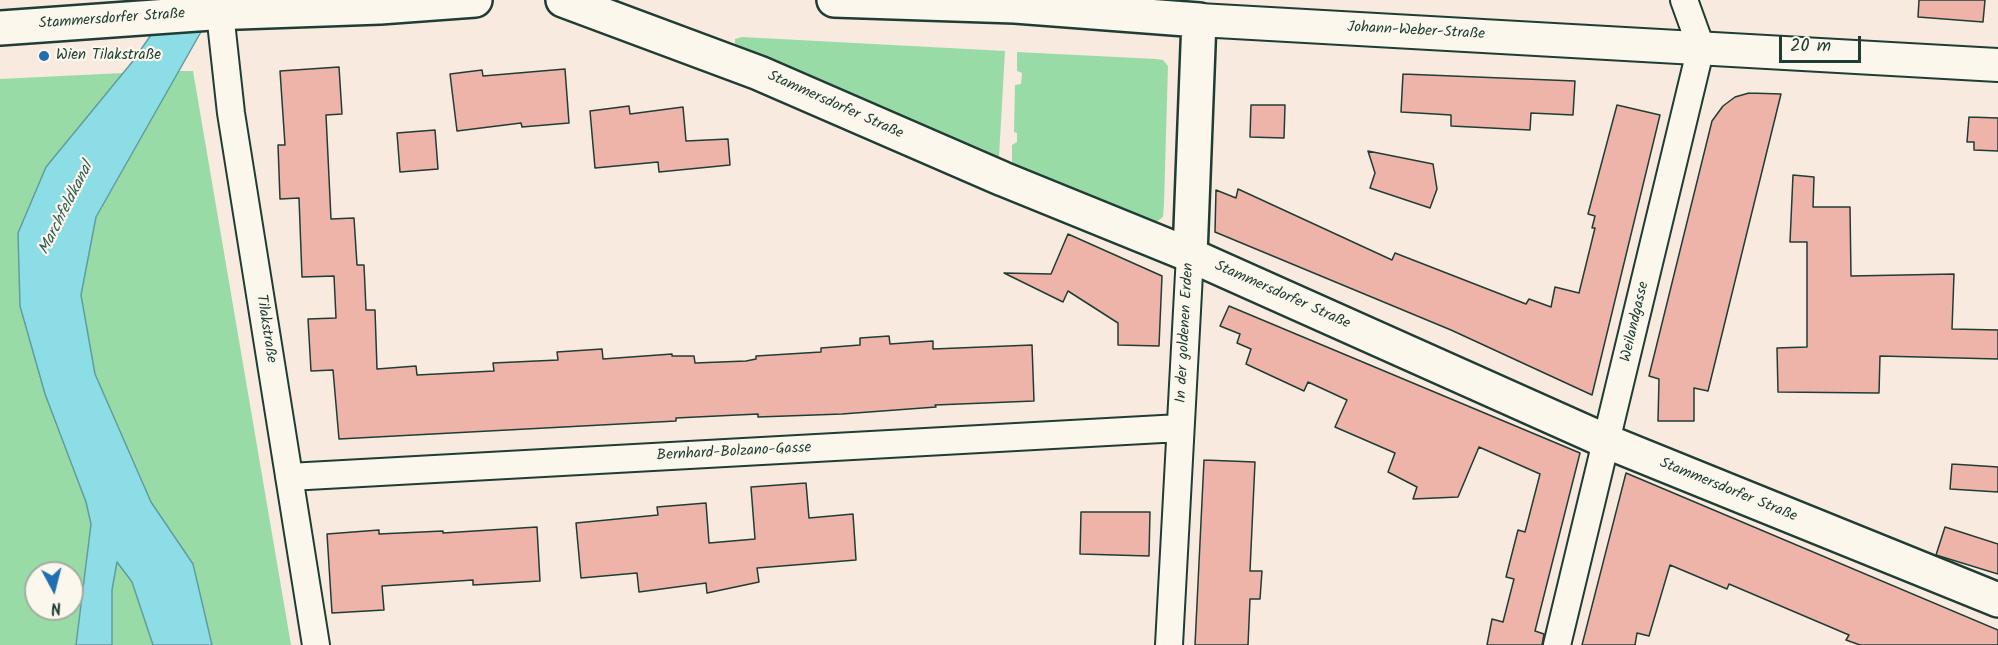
<!DOCTYPE html>
<meta charset="utf-8">
<style>
body{margin:0}
#map{position:relative;width:1998px;height:645px;overflow:hidden;background:#f8eadf;font-family:Kalam,sans-serif}
canvas{display:block}
.north{position:absolute;left:24px;top:561px;width:60px;height:60px;box-sizing:border-box;background:#fbf7ec;border:2px solid #a3ada2;border-radius:50%;rotate:173deg;font-size:16px;font-weight:700;line-height:24px;text-align:center;color:#1f3d34}
.north::after{content:'';display:block;margin:auto;width:21px;height:27px;background:#1f6fb2;clip-path:polygon(50% 0,100% 100%,50% 72%,0 100%)}
.scale{position:absolute;left:1779px;top:36px;width:82px;height:27px;box-sizing:border-box;border:3px solid #1f3d34;border-top:0;padding-left:8px;font-size:18px;line-height:21px;white-space:nowrap;color:#1f3d34;-webkit-text-stroke:4px #fbf7ec;paint-order:stroke}
</style>
<div id="map">
<canvas width="1998" height="645"></canvas>
<div class="north">N</div>
<div class="scale">20 m</div>
</div>
<script>
const ctx = document.querySelector('canvas').getContext('2d');
ctx.lineJoin = 'round';
function paint(path, color) {
  ctx.fillStyle = color;
  ctx.fill(path, 'evenodd');
}
function poly(rows) {
  const path = new Path2D();
  for (const r of rows) {
    path.moveTo(r[0], r[1]);
    for (let i = 2; i < r.length; i += 2) path.lineTo(r[i], r[i + 1]);
  }
  return path;
}
function stroke(path, color, width, dash) {
  ctx.strokeStyle = color;
  ctx.lineWidth = width;
  ctx.lineCap = dash ? 'butt' : 'round';
  ctx.setLineDash(dash || []);
  ctx.stroke(path);
}
function write(font, color, halo, rows, align = 'center') {
  ctx.font = font + ' Kalam,sans-serif';
  ctx.lineWidth = 4.5;
  ctx.setLineDash([]);
  ctx.textBaseline = 'middle';
  ctx.strokeStyle = halo;
  ctx.fillStyle = color;
  for (const [text, x, y, turn = 0] of rows) {
    ctx.save();
    ctx.translate(x, y);
    ctx.rotate((+turn || 0) * Math.PI / 180);
    ctx.textAlign = isNaN(turn) ? turn : align;
    if (halo) ctx.strokeText(text, 0, 0);
    ctx.fillText(text, 0, 0);
    ctx.restore();
  }
}
const green = poly([
 [742,37,1005,51,999,157,997,159,735,44,735,39],
 [1017,52,1156,59,1163,60,1168,66,1164,204,1163,217,1156,222,1150,224,1012,166,1012,145,1017,142,1017,133,1014,132,1015,85,1021,84,1022,73,1017,71],
 [178,71,193,71,291,645,212,645,193,564,151,502,95,374,81,295,96,217],
 [123,73,46,167,18,233,20,306,45,394,86,502,91,524,76,645,0,645,0,79],
 [36,573,72,573,72,609,36,609],
 [117,561,132,582,153,645,112,645,112,590]
]);
const water = poly([
 [175,0,206,23,96,217,81,295,95,374,151,502,193,564,212,645,153,645,132,582,117,562,112,590,112,645,76,645,91,524,86,502,45,394,20,306,18,233,46,167,133,61,175,0]
]);
const building = poly([
 [1919,0,1985,0,1983,22,1918,17,1919,0],
 [339,67,342,114,326,115,331,219,354,218,357,265,364,265,366,310,375,310,377,369,416,366,417,375,494,371,493,363,558,360,557,352,602,349,603,359,672,354,672,356,694,356,695,363,746,361,756,359,756,356,821,352,821,348,860,345,860,338,889,336,890,344,933,341,933,349,1032,345,1034,401,935,405,936,407,842,414,758,417,758,414,676,418,676,421,339,439,333,370,311,371,308,319,336,318,334,276,302,277,299,198,280,199,278,145,285,145,280,71,339,67],
 [565,69,569,123,522,127,521,123,457,131,450,74,482,70,483,76,565,69],
 [1403,74,1575,81,1573,115,1531,113,1530,130,1451,126,1451,115,1401,112,1403,74],
 [1749,93,1781,94,1708,391,1694,388,1694,421,1658,421,1659,379,1649,376,1712,121,1723,106,1735,97,1749,93],
 [1251,105,1285,105,1284,138,1250,137,1251,105],
 [1617,105,1660,115,1592,395,1451,330,1215,232,1216,190,1236,198,1238,189,1392,260,1395,253,1526,304,1529,299,1551,307,1555,287,1579,293,1595,228,1592,228,1595,216,1588,214,1617,105],
 [629,106,630,114,683,107,686,141,728,139,730,165,659,172,658,162,595,168,590,111,629,106],
 [1969,117,1998,118,1998,151,1974,150,1974,142,1967,142,1969,117],
 [435,130,438,169,400,172,397,133,435,130],
 [1368,151,1433,164,1437,189,1430,208,1370,188,1375,173,1368,151],
 [1793,175,1814,177,1813,207,1850,207,1851,276,1954,274,1952,329,1998,330,1998,359,1880,356,1879,393,1778,392,1777,348,1807,347,1807,242,1790,242,1793,175],
 [1068,234,1162,276,1159,346,1118,345,1118,323,1068,291,1063,302,1004,273,1051,274,1068,234],
 [1229,306,1580,453,1535,631,1544,634,1542,645,1487,645,1492,619,1503,622,1514,579,1506,577,1518,530,1525,532,1540,474,1479,447,1458,497,1413,499,1417,487,1388,472,1395,453,1335,427,1347,400,1308,382,1304,391,1246,364,1251,349,1237,343,1240,334,1220,326,1229,306],
 [1204,460,1255,462,1250,571,1262,571,1260,599,1250,599,1248,645,1195,645,1204,460],
 [1952,464,1998,467,1998,492,1950,489,1952,464],
 [1626,473,1998,630,1998,645,1860,645,1846,640,1849,635,1729,584,1727,589,1670,565,1649,636,1637,633,1635,645,1582,645,1626,473],
 [806,483,809,518,853,514,856,560,757,568,759,582,707,593,706,583,639,592,637,573,581,578,576,523,658,515,657,507,706,503,709,543,755,539,751,487,806,483],
 [1081,512,1150,512,1149,556,1080,554,1081,512],
 [537,527,540,581,473,585,473,580,382,586,384,610,332,613,327,534,379,530,379,534,443,531,443,533,537,527],
 [1945,527,1998,544,1998,574,1936,555,1945,527]
]);
const minor = poly([
 [220,13,231,113,316,645],
 [289,477,1180,428],
 [1169,645,1190,255],
 [1557,645,1701,47,1684,0]
]);
const tertiary = poly([
 [1199,20,1998,65]
]);
const secondary = poly([
 [563,0,759,73,1003,179,1190,255,1608,442,1998,600],
 [834,0,1015,6,1199,20,1190,255],
 [0,28,211,13,380,7,475,0]
]);
const markers = [
 [44,56,6,"#1f6fb2"]
];
const streetNames = [
 ["Stammersdorfer Straße",112,20,-4],
 ["Johann-Weber-Straße",1416,32,3],
 ["Stammersdorfer Straße",835,106,24],
 ["Stammersdorfer Straße",1282,296,24],
 ["Weilandgasse",1636,322,-77],
 ["Tilakstraße",265,329,81],
 ["In der goldenen Erden",1186,333,-87],
 ["Bernhard-Bolzano-Gasse",734,453,-3],
 ["Stammersdorfer Straße",1728,491,22]
];
const poiNames = [
 ["Wien Tilakstraße",56,56]
];
const waterNames = [
 ["Marchfeldkanal",67,209,-63]
];
paint(green, '#99dba6');
paint(water, '#8cdde5');
stroke(water, '#609d9e', 1.5);
paint(building, '#eeb4a9');
stroke(building, '#1f3d34', 1.5);
stroke(minor, '#1f3d34', 30);
stroke(tertiary, '#1f3d34', 36);
stroke(secondary, '#1f3d34', 38);
stroke(minor, '#fbf7ec', 26);
stroke(tertiary, '#fbf7ec', 32);
stroke(secondary, '#fbf7ec', 33);
for (const [x, y, r, color] of markers) {
  const dot = new Path2D();
  dot.arc(x, y, r, 0, 2 * Math.PI);
  ctx.fillStyle = color;
  ctx.fill(dot);
  stroke(dot, '#fbf7ec', 2);
}
write('15px', '#1f3d34', '#fbf7ec', streetNames);
write('15px', '#1f3d34', '#fbf7ec', poiNames, 'left');
write('italic 16px', '#355d57', '#fbf7ec', waterNames);
</script>
